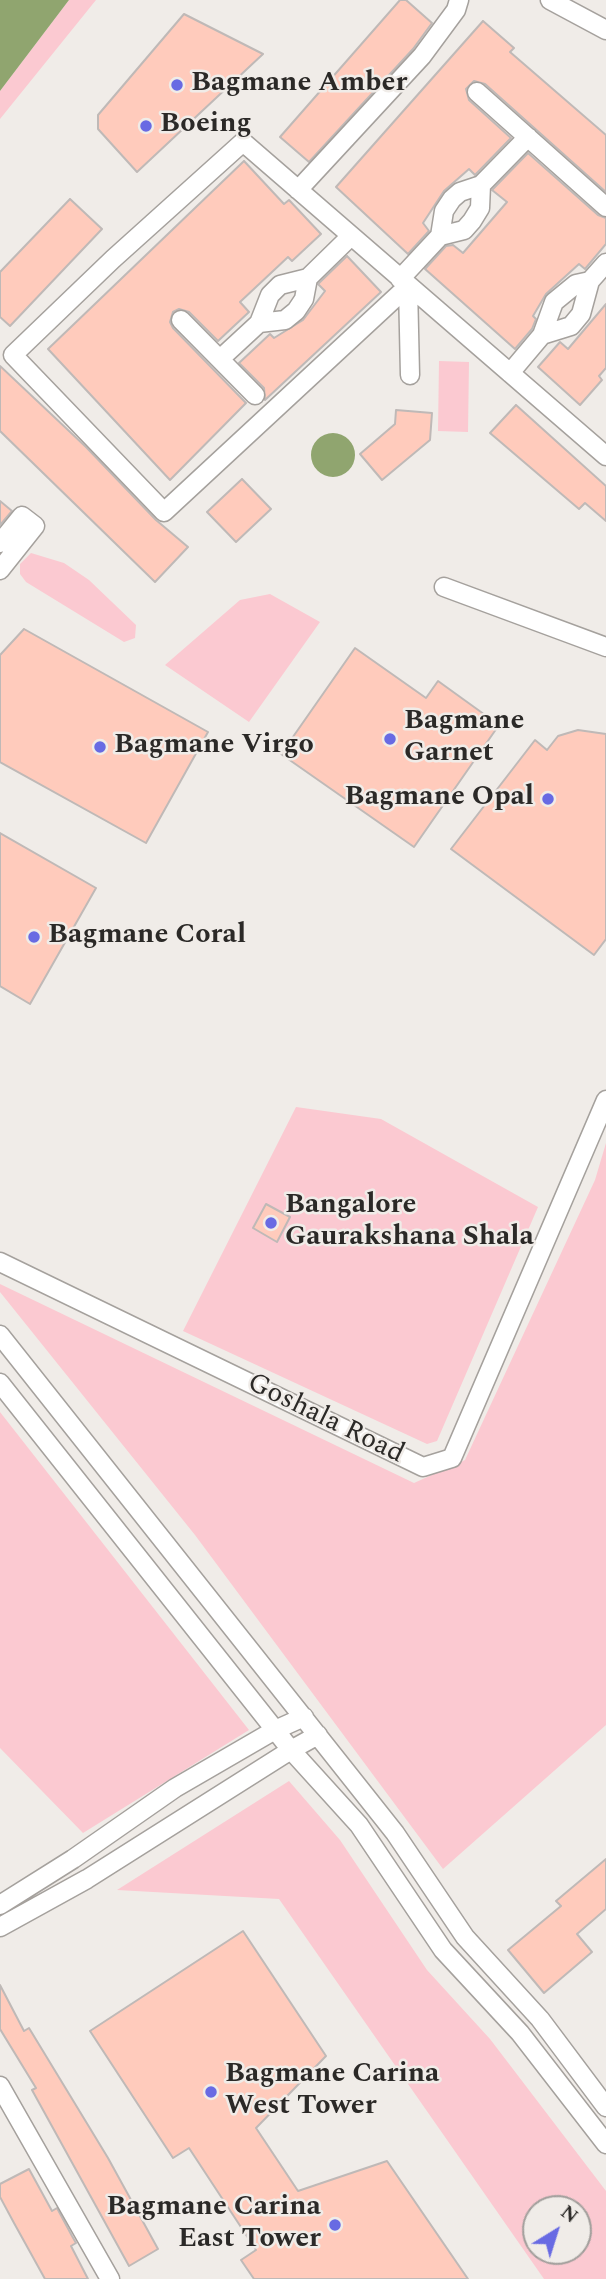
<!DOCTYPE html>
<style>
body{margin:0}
#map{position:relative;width:606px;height:2279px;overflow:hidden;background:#f0ece8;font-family:Spectral,serif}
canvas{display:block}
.north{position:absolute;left:522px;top:2195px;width:70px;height:70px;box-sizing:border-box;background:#f0ece8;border:2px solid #a19e9b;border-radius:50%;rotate:38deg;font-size:19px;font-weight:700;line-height:28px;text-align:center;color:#2b2927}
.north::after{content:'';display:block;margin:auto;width:24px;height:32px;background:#686ae3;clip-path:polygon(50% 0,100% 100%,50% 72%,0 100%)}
</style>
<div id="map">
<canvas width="606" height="2279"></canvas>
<div class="north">N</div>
</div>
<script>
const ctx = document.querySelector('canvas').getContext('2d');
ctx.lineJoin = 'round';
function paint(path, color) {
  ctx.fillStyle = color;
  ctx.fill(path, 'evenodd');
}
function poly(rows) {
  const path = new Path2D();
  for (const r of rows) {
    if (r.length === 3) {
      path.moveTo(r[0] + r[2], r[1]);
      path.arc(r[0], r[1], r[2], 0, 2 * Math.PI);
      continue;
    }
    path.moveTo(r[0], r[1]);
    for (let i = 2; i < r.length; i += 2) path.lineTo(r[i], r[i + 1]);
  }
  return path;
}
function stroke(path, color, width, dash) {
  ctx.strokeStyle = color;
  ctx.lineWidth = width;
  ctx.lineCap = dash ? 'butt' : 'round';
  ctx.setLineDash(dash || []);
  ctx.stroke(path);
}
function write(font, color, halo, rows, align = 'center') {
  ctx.font = font + ' Spectral,serif';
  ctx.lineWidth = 5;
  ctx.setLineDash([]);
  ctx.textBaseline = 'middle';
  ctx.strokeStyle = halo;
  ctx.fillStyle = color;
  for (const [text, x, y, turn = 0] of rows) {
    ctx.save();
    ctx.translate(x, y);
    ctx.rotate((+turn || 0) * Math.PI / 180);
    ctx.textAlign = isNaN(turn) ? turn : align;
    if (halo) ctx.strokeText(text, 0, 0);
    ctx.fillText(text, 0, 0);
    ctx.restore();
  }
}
const green = poly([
 [69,0,96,0,0,119,0,91],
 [439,361,469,362,468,432,438,431],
 [31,553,64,563,89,580,136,625,135,638,124,642,26,582,20,574,20,564],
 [270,594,320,622,249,722,165,665,240,600],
 [296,1107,381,1119,538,1207,437,1441,427,1444,183,1331],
 [606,1143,606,1725,443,1869,195,1535,0,1292,0,1284,414,1483,465,1460,595,1180],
 [0,1412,249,1730,83,1833,0,1748],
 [289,1781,340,1840,427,1970,490,2039,606,2191,606,2279,544,2279,279,1899,117,1890],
 [536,2209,578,2209,578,2251,536,2251]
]);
const water = poly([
 [0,0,69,0,0,91],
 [333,455,22]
]);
const building = poly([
 [400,0,406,0,432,23,413,49,309,162,280,137,400,0],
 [184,14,263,54,137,172,98,129,98,115,184,14],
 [483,21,514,48,510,52,606,135,606,192,485,84,474,81,466,89,469,100,511,138,475,175,469,169,444,191,423,223,429,231,408,254,336,187,483,21],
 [528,153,598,215,606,218,606,244,585,269,579,264,546,294,533,316,536,319,532,329,515,349,425,269,446,246,453,245,463,253,507,202,492,190,528,153],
 [244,161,284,204,289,200,321,234,292,261,288,257,240,302,249,312,218,341,189,312,179,309,173,312,170,322,173,328,246,403,170,480,48,349,244,161],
 [70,199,102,229,10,326,0,317,0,272,70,199],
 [347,256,381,292,265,400,264,388,239,363,270,334,274,338,303,320,325,291,318,284,347,256],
 [606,304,606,368,599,376,602,380,580,405,538,367,560,342,568,349,606,304],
 [0,366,86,447,156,520,188,547,155,582,0,431,0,366],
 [516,405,606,486,606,521,585,503,579,509,490,433,516,405],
 [396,410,432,413,430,440,382,480,360,454,395,424,396,410],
 [242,479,271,509,236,542,207,512,242,479],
 [0,501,12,511,0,525,0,501],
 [24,629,208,732,146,843,0,762,0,655,24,629],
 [355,648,426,698,438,681,499,725,414,847,281,754,355,648],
 [578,730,606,734,606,939,594,955,451,849,535,740,547,750,558,736,578,730],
 [0,833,96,888,30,1004,0,986,0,833],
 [266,1204,290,1217,277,1242,253,1228,266,1204],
 [606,1859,606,1909,577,1934,592,1952,544,1993,508,1950,561,1906,556,1901,606,1859],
 [243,1931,326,2056,256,2128,298,2191,387,2161,468,2279,254,2279,241,2260,256,2250,189,2148,173,2158,90,2031,243,1931],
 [0,1985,24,2031,29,2028,108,2158,158,2249,129,2266,32,2090,36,2088,0,2029,0,1985],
 [29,2169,52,2211,57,2208,72,2236,76,2243,71,2246,88,2279,45,2279,14,2223,0,2197,0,2184,29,2169]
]);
const minor = poly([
 [550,0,606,30],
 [477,92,606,207],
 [298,190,422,56,456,10,459,0],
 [440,236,464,230,472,221,480,208,481,185],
 [400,279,440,236,444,211,452,199,460,192,481,185,528,137],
 [181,320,255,395],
 [259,323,285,320,296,311,304,299,308,278,351,236],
 [542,335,571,326,581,314,590,281,606,263],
 [220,359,259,323,270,295,280,285,308,278],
 [510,373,542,335,554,302,576,284,590,281],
 [410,375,408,286,164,512,13,355,113,259,243,142,606,456],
 [0,543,22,516,35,526,0,570],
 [444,587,606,647],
 [0,1262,423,1467,452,1458,606,1100],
 [0,1335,395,1833,465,1937,540,2019,606,2107],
 [0,1383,291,1750,318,1735],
 [0,1905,73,1859,175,1788,275,1730,304,1717],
 [0,1927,87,1879,291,1750,359,1825,443,1950,520,2033,606,2144],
 [0,2086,110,2279]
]);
const markers = [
 [177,85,7,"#686ae3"],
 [146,126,7,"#686ae3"],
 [390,739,7,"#686ae3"],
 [100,747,7,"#686ae3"],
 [548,799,7,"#686ae3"],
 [34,937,7,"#686ae3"],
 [271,1223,7,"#686ae3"],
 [211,2092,7,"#686ae3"],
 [335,2225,7,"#686ae3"]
];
const poiNames = [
 ["Bagmane Amber",191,85],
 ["Boeing",160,126],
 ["Bagmane",404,723],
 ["Garnet",404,755],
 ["Bagmane Virgo",114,747],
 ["Bagmane Opal",534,799,"right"],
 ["Bagmane Coral",48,937],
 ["Bangalore",285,1207],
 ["Gaurakshana Shala",285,1239],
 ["Bagmane Carina",225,2076],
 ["West Tower",225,2108],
 ["Bagmane Carina",321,2209,"right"],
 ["East Tower",321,2241,"right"]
];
const streetNames = [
 ["Goshala Road",325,1420,26]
];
paint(green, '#fbc9d1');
paint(water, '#90a56f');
paint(building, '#ffcbbc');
stroke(building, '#bfb9b7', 2);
stroke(minor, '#a5a19d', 21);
stroke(minor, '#fff', 18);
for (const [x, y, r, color] of markers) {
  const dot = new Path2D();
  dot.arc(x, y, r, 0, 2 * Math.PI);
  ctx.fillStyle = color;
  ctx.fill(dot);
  stroke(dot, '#f0ece8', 2.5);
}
write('bold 28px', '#2b2927', '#f0ece8', poiNames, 'left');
write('28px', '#2b2927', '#f0ece8', streetNames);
</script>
